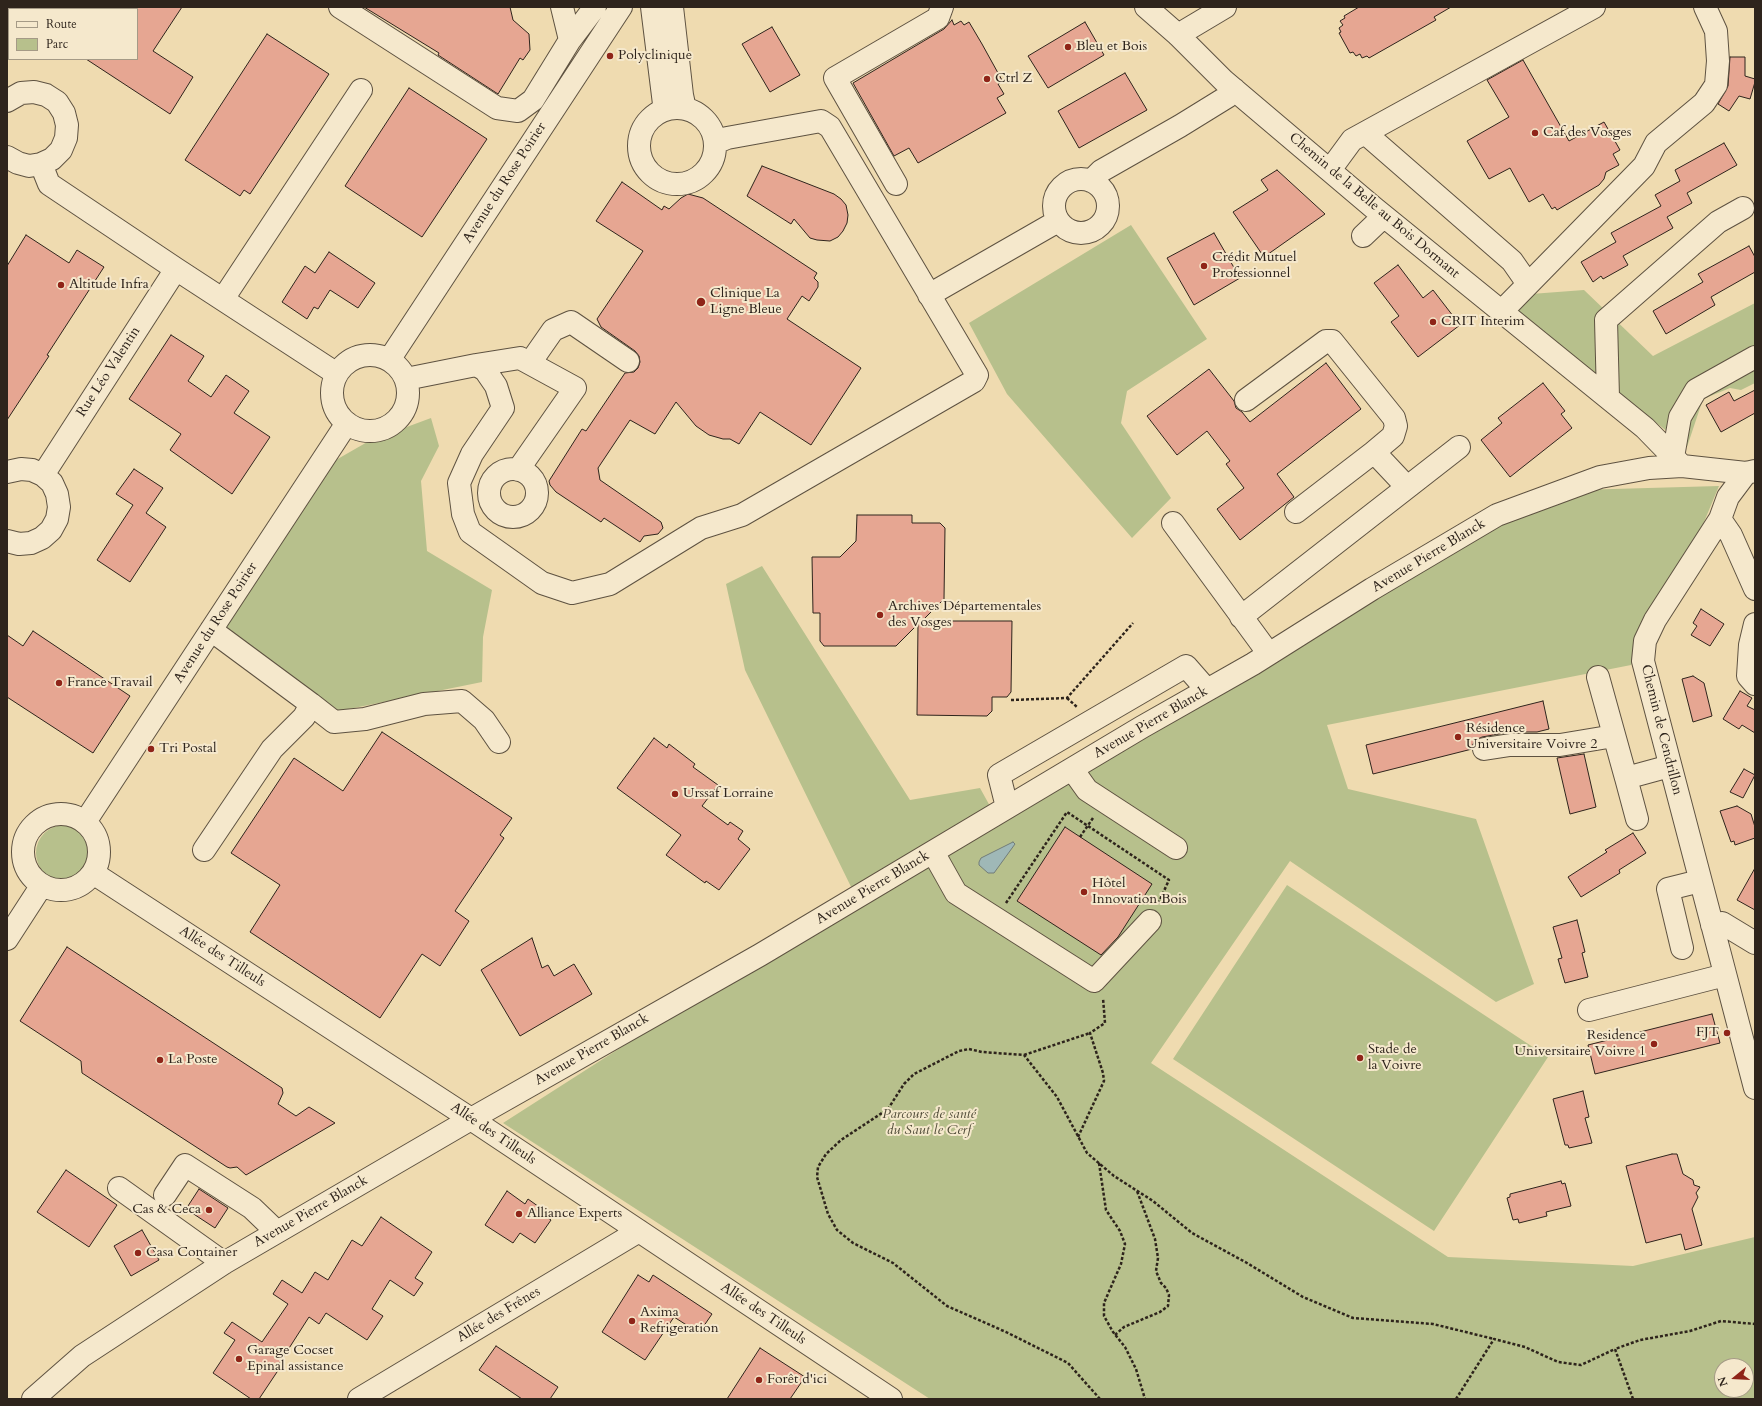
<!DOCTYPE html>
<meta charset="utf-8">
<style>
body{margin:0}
#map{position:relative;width:1762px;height:1406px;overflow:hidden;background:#efdbb0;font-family:Cardo,serif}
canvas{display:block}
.frame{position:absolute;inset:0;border:8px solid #2e241c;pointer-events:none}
.legend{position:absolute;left:8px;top:8px;width:130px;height:52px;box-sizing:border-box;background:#f5e8cc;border:1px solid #a59a86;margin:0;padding:5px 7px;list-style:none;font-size:12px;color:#2e241c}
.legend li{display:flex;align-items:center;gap:8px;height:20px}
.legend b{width:20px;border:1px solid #a59a86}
.north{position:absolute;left:1714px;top:1358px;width:40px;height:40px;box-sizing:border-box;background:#f5e8cc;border:1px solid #a59a86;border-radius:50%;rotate:252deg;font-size:11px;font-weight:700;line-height:16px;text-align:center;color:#2e241c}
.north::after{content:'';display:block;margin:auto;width:14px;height:18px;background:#8f2418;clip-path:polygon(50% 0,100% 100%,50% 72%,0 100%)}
</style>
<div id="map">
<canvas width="1762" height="1406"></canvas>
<div class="frame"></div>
<ul class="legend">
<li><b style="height:5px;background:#f5e8cc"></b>Route</li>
<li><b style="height:11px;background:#b7c08c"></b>Parc</li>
</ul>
<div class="north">N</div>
</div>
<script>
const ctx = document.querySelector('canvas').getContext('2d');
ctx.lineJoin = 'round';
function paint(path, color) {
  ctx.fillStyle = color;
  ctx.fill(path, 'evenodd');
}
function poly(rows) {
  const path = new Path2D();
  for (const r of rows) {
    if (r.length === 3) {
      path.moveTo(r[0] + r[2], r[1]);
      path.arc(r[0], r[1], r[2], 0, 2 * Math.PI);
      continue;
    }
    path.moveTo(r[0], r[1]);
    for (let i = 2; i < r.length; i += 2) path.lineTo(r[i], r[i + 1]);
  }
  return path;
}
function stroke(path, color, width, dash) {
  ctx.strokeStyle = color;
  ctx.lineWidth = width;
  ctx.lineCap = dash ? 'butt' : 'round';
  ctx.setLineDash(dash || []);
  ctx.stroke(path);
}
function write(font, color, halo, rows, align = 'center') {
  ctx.font = font + ' Cardo,serif';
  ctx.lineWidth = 4;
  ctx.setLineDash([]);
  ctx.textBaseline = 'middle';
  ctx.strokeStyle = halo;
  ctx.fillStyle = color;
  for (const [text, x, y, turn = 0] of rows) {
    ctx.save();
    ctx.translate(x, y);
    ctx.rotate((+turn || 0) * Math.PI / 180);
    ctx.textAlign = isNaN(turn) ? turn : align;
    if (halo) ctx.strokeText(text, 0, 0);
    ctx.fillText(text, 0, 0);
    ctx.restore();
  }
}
const green = poly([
 [1131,225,1207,339,1127,391,1121,423,1171,498,1132,538,1007,394,969,323],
 [1584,290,1653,356,1755,303,1755,383,1741,390,1730,388,1703,399,1687,447,1517,313,1531,294],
 [431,418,439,446,421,481,427,551,492,590,483,637,482,682,339,711,225,626,315,472,369,441],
 [1719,486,1704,522,1631,665,1327,725,1348,789,1476,819,1534,984,1496,1002,1290,861,1151,1063,1448,1257,1633,1266,1755,1237,1755,1399,930,1399,503,1123,856,897,745,670,726,584,762,566,910,800,980,788,996,817,1424,552,1577,490],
 [1722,1366,1746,1366,1746,1390,1722,1390],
 [64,853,28],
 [1287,885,1548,1057,1434,1231,1173,1059]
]);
const water = poly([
 [1013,842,1015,844,994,873,988,873,979,865,979,862,981,858,1013,842]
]);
const building = poly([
 [137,7,182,7,153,51,193,77,170,114,86,59,137,59,137,7],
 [364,7,510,7,513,20,529,34,530,50,523,60,520,58,498,94,438,55,439,53,364,7],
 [1359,7,1451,7,1434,17,1436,20,1369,58,1367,56,1362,58,1360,54,1356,56,1353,52,1350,53,1339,33,1341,32,1339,28,1343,25,1340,21,1345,18,1344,16,1359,7],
 [952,20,954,25,961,21,964,25,969,22,982,44,1003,82,998,84,1004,94,997,98,1006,113,918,163,909,148,894,156,853,83,944,29,952,20],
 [1085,22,1104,55,1048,88,1028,56,1085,22],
 [772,27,800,75,770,92,742,44,772,27],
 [267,34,329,74,250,194,244,190,240,196,185,160,267,34],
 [1730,57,1745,57,1745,76,1755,79,1755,82,1750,99,1739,96,1729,111,1718,104,1728,86,1730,57],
 [1523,60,1569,141,1604,122,1620,150,1613,154,1619,165,1606,172,1604,179,1599,185,1557,210,1555,207,1552,209,1543,194,1529,202,1510,168,1489,179,1467,141,1509,117,1487,80,1523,60],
 [1125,73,1147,110,1079,148,1058,111,1125,73],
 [409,88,487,139,422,237,345,186,409,88],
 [1724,143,1737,165,1687,193,1692,203,1667,217,1673,228,1623,256,1628,265,1603,279,1601,276,1593,282,1581,262,1616,242,1611,233,1661,206,1655,195,1680,181,1675,170,1724,143],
 [762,166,834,194,841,199,846,205,848,215,847,223,843,231,838,237,830,241,817,240,810,238,794,219,791,224,747,196,762,166],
 [1277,170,1325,214,1264,257,1233,212,1268,190,1261,180,1277,170],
 [622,182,662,210,664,206,669,209,681,198,688,194,703,198,817,273,814,278,818,282,818,287,809,301,802,296,787,319,861,368,811,445,760,412,739,444,730,439,723,439,709,435,696,426,676,402,655,434,630,420,598,468,600,480,661,522,663,528,658,534,644,536,640,542,604,518,601,522,556,492,550,485,549,481,582,429,586,431,625,373,634,372,638,368,640,362,639,356,635,351,601,327,597,319,643,251,596,221,622,182],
 [1214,233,1240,278,1194,305,1167,258,1214,233],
 [26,235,69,263,77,250,104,267,47,355,49,356,7,420,7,266,26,235],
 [1749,246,1755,257,1755,272,1711,297,1715,305,1666,334,1653,311,1703,282,1698,274,1749,246],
 [329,252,375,283,358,308,330,290,318,309,314,307,307,319,282,302,305,266,315,273,329,252],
 [1398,265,1423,298,1433,290,1460,325,1418,357,1391,322,1399,316,1374,283,1398,265],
 [171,335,204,356,188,381,211,397,226,375,249,391,234,413,270,437,232,494,170,450,181,434,129,399,171,335],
 [1326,363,1361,409,1277,474,1294,497,1240,540,1217,509,1244,488,1226,464,1230,461,1207,431,1177,455,1147,416,1209,369,1234,401,1236,408,1242,412,1250,422,1326,363],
 [1543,383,1565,411,1561,414,1572,428,1510,477,1481,440,1502,423,1498,418,1543,383],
 [1755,390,1755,413,1721,432,1706,405,1729,392,1734,401,1755,390],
 [134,469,163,488,146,513,166,527,130,582,97,560,133,505,116,494,134,469],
 [857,515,912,515,912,523,940,523,945,528,944,599,922,621,1012,621,1011,692,1007,697,992,697,992,711,987,716,917,715,918,624,896,646,824,646,820,641,820,613,813,613,812,557,840,557,856,541,857,515],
 [1701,609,1724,624,1710,646,1691,635,1697,626,1693,623,1701,609],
 [33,631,130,696,93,753,7,697,7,635,23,646,33,631],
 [1693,676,1704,683,1712,716,1693,722,1682,679,1693,676],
 [1740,691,1752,698,1747,706,1755,710,1755,733,1742,725,1739,729,1723,719,1740,691],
 [1543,701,1549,729,1537,732,1510,732,1482,737,1476,740,1473,744,1472,749,1373,774,1366,745,1543,701],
 [382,732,512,818,500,835,504,838,455,911,469,921,440,966,422,954,380,1018,250,932,280,885,231,853,294,758,343,791,382,732],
 [654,738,667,748,669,744,695,764,693,767,718,785,702,806,728,825,730,822,743,831,738,839,750,849,719,890,706,881,705,883,666,855,681,835,617,788,654,738],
 [1584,754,1596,807,1570,814,1557,758,1584,754],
 [1744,769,1755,775,1743,798,1730,792,1744,769],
 [1737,806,1751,814,1755,827,1755,838,1735,845,1734,841,1731,842,1720,811,1737,806],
 [1065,827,1152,884,1118,937,1101,955,1017,901,1065,827],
 [1633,833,1646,853,1619,870,1620,873,1581,897,1568,877,1607,852,1605,850,1633,833],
 [1755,868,1755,910,1737,900,1755,868],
 [1577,920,1585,952,1582,953,1588,977,1565,983,1558,959,1562,958,1553,927,1577,920],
 [532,938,542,968,548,965,554,976,574,964,592,994,520,1036,481,970,532,938],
 [67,947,282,1088,283,1093,278,1104,296,1116,309,1107,335,1123,246,1175,237,1167,230,1168,227,1167,82,1073,81,1061,20,1021,67,947],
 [1712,1014,1720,1043,1595,1074,1588,1045,1712,1014],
 [1583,1091,1589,1117,1585,1118,1592,1143,1569,1148,1568,1145,1565,1145,1553,1099,1583,1091],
 [1672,1154,1677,1154,1683,1174,1693,1180,1694,1185,1700,1187,1696,1193,1698,1197,1692,1209,1702,1245,1685,1250,1681,1234,1646,1243,1626,1166,1672,1154],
 [66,1170,117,1205,89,1247,37,1212,66,1170],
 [1561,1181,1562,1184,1565,1183,1571,1206,1546,1212,1547,1216,1519,1223,1518,1219,1513,1220,1507,1198,1510,1197,1510,1194,1561,1181],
 [199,1189,228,1208,215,1228,186,1209,199,1189],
 [507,1191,525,1204,528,1199,546,1212,544,1215,551,1220,535,1243,520,1233,513,1243,485,1225,507,1191],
 [381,1217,432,1252,415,1278,423,1283,414,1296,390,1280,372,1309,383,1316,367,1340,326,1313,319,1324,309,1317,277,1367,279,1369,259,1399,251,1399,213,1373,235,1340,224,1333,232,1322,262,1342,288,1304,273,1294,282,1280,302,1293,315,1272,328,1280,352,1240,362,1246,381,1217],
 [142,1230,159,1260,131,1276,114,1246,142,1230],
 [638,1275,649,1282,653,1275,712,1314,699,1333,674,1317,645,1360,602,1332,638,1275],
 [496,1346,558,1387,550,1399,522,1399,479,1370,496,1346],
 [760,1348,805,1377,790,1399,727,1399,760,1348]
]);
const path = poly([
 [1067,698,1077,707],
 [1011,700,1067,698,1133,623],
 [1080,837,1093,818],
 [1006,903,1067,812,1169,880,1158,904],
 [1024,1055,1090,1033],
 [1078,1137,1104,1081,1103,1073,1090,1033,1105,1023,1103,998],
 [1099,1163,1106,1210,1120,1231,1125,1244,1121,1264,1104,1303,1104,1316,1113,1332,1125,1347,1136,1369,1145,1399],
 [1115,1335,1124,1327,1160,1312,1168,1306,1169,1295,1166,1288,1161,1283,1156,1271,1158,1258,1155,1239,1137,1191],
 [1100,1399,1068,1363,1006,1332,947,1306,893,1263,853,1243,837,1230,828,1214,817,1177,818,1167,826,1154,841,1140,888,1109,904,1084,914,1074,959,1051,969,1049,982,1052,1024,1055,1057,1097,1087,1153,1114,1176,1153,1201,1192,1233,1247,1263,1303,1297,1353,1318,1433,1324,1494,1339],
 [1456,1399,1494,1339,1525,1347,1558,1362,1581,1365,1615,1349],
 [1633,1399,1615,1349,1640,1340,1690,1331,1721,1321,1755,1324]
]);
const minor = poly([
 [340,7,497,108,518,111,533,100,570,40],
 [562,7,570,40,595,7],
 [652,7,664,104,662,111],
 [672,7,682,95,685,109],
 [1146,7,1178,35,1224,81,1374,208,1645,428,1682,466],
 [1178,35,1225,7],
 [7,101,21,93,34,92,46,95,57,102,64,113,67,125,66,138,61,150,52,159,41,164,29,166,18,163,7,157],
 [677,146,38],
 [1365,133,1512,261,1528,284],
 [41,164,49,184,176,269,337,374],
 [1330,170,1352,140,1594,7],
 [1081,206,27],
 [1091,181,1101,171,1180,126,1227,97,1234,89],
 [896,184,835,78,938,18,942,7],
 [1363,236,1384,216],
 [929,295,1058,221],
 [223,299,361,90],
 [1502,311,1644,166,1656,143,1704,103,1716,85,1718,61,1716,31,1705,7],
 [370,393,38],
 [389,360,621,7],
 [530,363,553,330,571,322,628,361],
 [476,365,520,358,575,388,518,470],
 [406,379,476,365,485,370,496,386,503,408,472,454,459,483,463,514,470,532,542,583,572,593,610,584,701,528,742,515,974,381,977,375,830,127,821,121,727,138,715,143],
 [1608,397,1606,320,1718,222,1743,208],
 [1246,400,1326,341,1332,341,1394,418,1396,426,1393,436,1374,452],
 [1673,457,1680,417,1696,390,1755,357],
 [513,493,24],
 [7,472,21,469,32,470,43,475,52,483,57,494,59,507,57,519,51,530,42,538,31,543,19,544,7,541],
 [1746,473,1728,497,1720,519,1655,620,1645,641,1643,661,1755,1088],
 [43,475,176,269],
 [1296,512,1374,452,1407,487],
 [1720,519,1731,535,1755,589],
 [1173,523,1269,654],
 [1241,617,1459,447],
 [1755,624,1750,645,1748,676,1755,684],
 [1598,677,1626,778,1670,766],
 [311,704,334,722,365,719,424,704,462,701,484,720,499,742],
 [1484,749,1510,745,1560,745,1614,736],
 [1072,769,1087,790,1176,848],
 [1626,778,1637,819],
 [1007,807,999,775,1186,666,1207,690],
 [61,852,38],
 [85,822,347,423],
 [204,850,272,749,304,717,311,704,211,630],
 [933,852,956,893,1094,981,1150,921],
 [93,873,471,1119,891,1399],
 [1712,925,1722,923,1755,943],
 [7,939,42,885],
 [1682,948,1668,889,1700,881],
 [1589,1010,1725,975],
 [119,1188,224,1263],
 [165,1195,185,1165,252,1208,277,1232],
 [33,1399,82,1356,224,1263,471,1119,760,955,1142,727,1253,664,1372,589,1497,515,1600,477,1649,468,1682,466,1746,473,1755,471],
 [359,1399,639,1231]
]);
const markers = [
 [1068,47,4,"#8f2418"],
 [610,56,4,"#8f2418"],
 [987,79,4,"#8f2418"],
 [1535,133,4,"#8f2418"],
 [1204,266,4,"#8f2418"],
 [61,285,4,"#8f2418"],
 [701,302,5,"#8f2418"],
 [1433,322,4,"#8f2418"],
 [880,615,4,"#8f2418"],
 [59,683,4,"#8f2418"],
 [1458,737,4,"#8f2418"],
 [151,749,4,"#8f2418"],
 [675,794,4,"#8f2418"],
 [1084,892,4,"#8f2418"],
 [1727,1033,4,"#8f2418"],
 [1654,1044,4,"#8f2418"],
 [1360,1058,4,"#8f2418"],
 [160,1060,4,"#8f2418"],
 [209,1210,4,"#8f2418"],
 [519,1214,4,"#8f2418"],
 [138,1253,4,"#8f2418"],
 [632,1321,4,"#8f2418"],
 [239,1359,4,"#8f2418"],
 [759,1380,4,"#8f2418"]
];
const poiNames = [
 ["Bleu et Bois",1076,47],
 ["Polyclinique",618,56],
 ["Ctrl Z",995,79],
 ["Caf des Vosges",1543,133],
 ["Crédit Mutuel",1212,258],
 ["Professionnel",1212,274],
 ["Altitude Infra",69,285],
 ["Clinique La",710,294],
 ["Ligne Bleue",710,310],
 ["CRIT Interim",1441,322],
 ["Archives Départementales",888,607],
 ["des Vosges",888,623],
 ["France Travail",67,683],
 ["Résidence",1466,729],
 ["Universitaire Voivre 2",1466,745],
 ["Tri Postal",159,749],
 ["Urssaf Lorraine",683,794],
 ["Hôtel",1092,884],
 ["Innovation Bois",1092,900],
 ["FJT",1719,1033,"right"],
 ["Residence",1646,1036,"right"],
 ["Universitaire Voivre 1",1646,1052,"right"],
 ["Stade de",1368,1050],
 ["la Voivre",1368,1066],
 ["La Poste",168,1060],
 ["Cas & Ceca",201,1210,"right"],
 ["Alliance Experts",527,1214],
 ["Casa Container",146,1253],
 ["Axima",640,1313],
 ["Refrigeration",640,1329],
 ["Garage Cocset",247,1351],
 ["Epinal assistance",247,1367],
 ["Forêt d'ici",767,1380]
];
const streetNames = [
 ["Avenue du Rose Poirier",505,183,-57],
 ["Chemin de la Belle au Bois Dormant",1374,206,40],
 ["Rue Léo Valentin",109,372,-57],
 ["Avenue Pierre Blanck",1429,556,-31],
 ["Avenue du Rose Poirier",216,623,-57],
 ["Avenue Pierre Blanck",1151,723,-30],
 ["Chemin de Cendrillon",1661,730,76],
 ["Avenue Pierre Blanck",873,888,-31],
 ["Allée des Tilleuls",222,957,33],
 ["Avenue Pierre Blanck",592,1050,-30],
 ["Allée des Tilleuls",493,1134,34],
 ["Avenue Pierre Blanck",311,1212,-30],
 ["Allée des Tilleuls",763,1314,34],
 ["Allée des Frênes",499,1315,-31]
];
const parkNames = [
 ["Parcours de santé",929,1115],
 ["du Saut le Cerf",929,1131]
];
paint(green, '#b7c08c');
paint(water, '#9fb8b7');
stroke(water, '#727d79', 1);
paint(building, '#e6a692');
stroke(building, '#2e241c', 1);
stroke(minor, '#5e5241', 24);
stroke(path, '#2e241c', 2.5, [3, 2]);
stroke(minor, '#f5e8cc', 22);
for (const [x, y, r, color] of markers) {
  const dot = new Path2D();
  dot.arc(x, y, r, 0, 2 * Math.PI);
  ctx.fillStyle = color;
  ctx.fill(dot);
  stroke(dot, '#f5e8cc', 1.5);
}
write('14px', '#2e241c', '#f5e8cc', poiNames, 'left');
write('14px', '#2e241c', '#f5e8cc', streetNames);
write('italic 14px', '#504b38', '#f5e8cc', parkNames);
</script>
